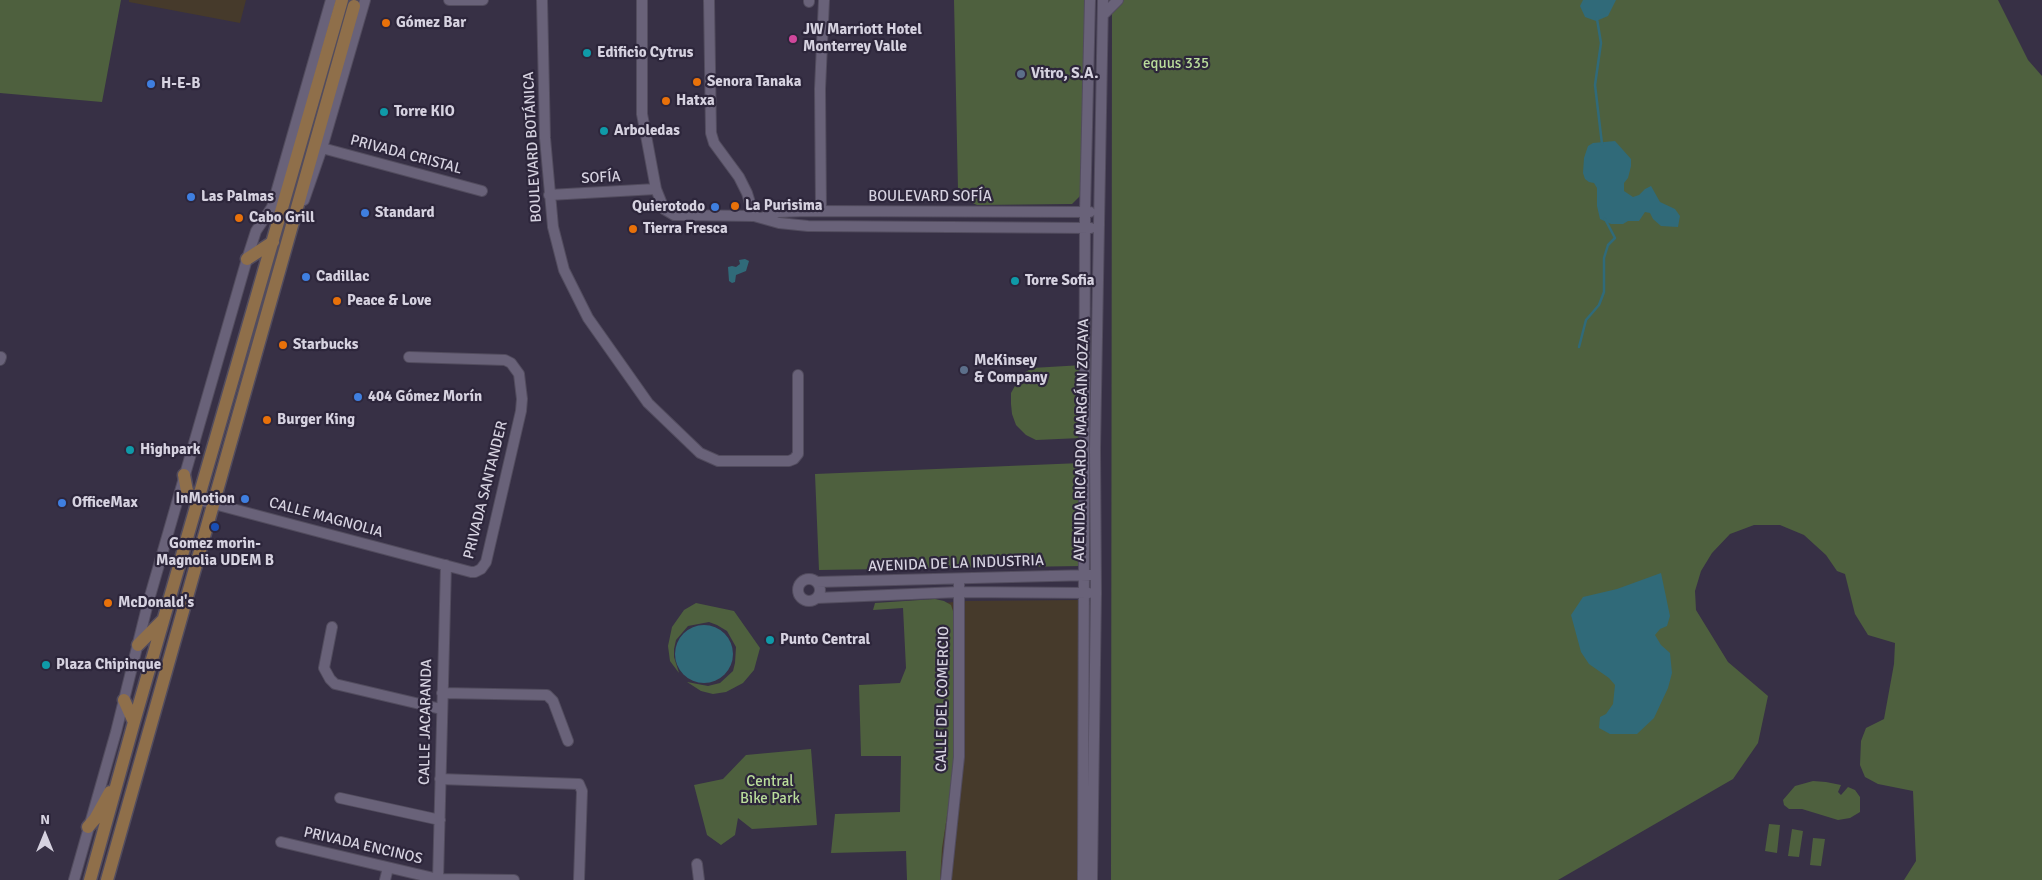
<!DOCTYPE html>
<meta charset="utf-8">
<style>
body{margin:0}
#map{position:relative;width:2042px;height:880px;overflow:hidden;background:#373045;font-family:Signika,sans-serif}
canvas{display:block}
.north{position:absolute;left:20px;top:810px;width:50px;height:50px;-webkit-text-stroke:4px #2d263b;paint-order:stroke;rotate:0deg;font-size:14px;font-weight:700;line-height:20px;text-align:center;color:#d6d2e0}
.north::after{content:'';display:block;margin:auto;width:18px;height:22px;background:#d6d2e0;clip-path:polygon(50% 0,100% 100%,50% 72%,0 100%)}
</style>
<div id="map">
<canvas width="2042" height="880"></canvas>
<div class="north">N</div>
</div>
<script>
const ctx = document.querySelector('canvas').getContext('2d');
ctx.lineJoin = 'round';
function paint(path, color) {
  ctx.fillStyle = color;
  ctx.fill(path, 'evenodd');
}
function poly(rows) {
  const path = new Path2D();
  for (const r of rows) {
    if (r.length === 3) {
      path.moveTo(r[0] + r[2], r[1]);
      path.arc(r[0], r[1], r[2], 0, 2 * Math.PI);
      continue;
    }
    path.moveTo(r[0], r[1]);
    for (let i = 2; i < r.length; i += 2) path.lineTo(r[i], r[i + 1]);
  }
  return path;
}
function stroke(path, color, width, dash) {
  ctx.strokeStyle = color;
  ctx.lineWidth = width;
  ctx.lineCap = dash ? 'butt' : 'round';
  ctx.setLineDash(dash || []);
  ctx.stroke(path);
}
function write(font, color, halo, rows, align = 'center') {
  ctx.font = font + ' Signika,sans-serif';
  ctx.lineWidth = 4.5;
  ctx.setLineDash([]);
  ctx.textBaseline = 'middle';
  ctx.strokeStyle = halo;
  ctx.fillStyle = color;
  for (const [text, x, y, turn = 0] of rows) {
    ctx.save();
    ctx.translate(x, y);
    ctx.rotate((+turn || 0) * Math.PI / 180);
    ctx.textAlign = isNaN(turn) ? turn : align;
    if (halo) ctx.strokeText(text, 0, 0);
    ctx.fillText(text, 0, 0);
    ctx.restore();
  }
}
const commercial = poly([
 [129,0,246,0,240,23,129,2],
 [1078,600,1078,880,908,880,909,606,966,601]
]);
const green = poly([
 [0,0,121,0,102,102,0,93],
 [954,0,1085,0,1085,191,1072,204,977,205,964,199,958,190],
 [1112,0,1998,0,2028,60,2042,76,2042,880,1904,880,1916,861,1913,791,1878,784,1865,777,1860,765,1861,741,1866,728,1884,719,1894,664,1895,643,1868,635,1855,614,1845,574,1837,571,1826,555,1804,535,1780,525,1754,525,1730,534,1712,553,1701,571,1695,591,1696,610,1728,662,1768,696,1758,743,1733,779,1558,880,1111,880],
 [1083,365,1081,438,1036,440,1026,435,1016,425,1012,414,1011,404,1011,393,1021,375,1032,368],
 [1081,463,1082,566,819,570,815,474],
 [935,599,944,601,951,605,953,611,955,709,953,777,942,848,940,880,907,880,906,851,831,853,835,814,900,812,901,756,861,756,859,685,900,683,906,668,903,608,873,610,875,603],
 [696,603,734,611,760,648,754,670,743,683,726,692,713,694,701,691,687,682,708,686,720,683,733,671,735,663,736,647,727,631,717,625,709,622,688,626,676,640,674,649,674,657,679,673,670,661,668,646,672,627,684,610],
 [811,749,817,825,752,829,738,818,735,835,721,845,707,835,694,785,723,779,746,755],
 [1813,781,1826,782,1841,785,1838,792,1841,795,1848,787,1855,790,1860,797,1860,812,1850,818,1838,820,1802,809,1789,809,1784,805,1783,800,1795,786],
 [1769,824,1780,825,1777,853,1765,851],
 [1792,829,1803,831,1799,857,1788,856],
 [1813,838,1825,839,1821,866,1810,865]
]);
const water = poly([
 [1583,0,1616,0,1608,16,1596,21,1585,17,1580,6],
 [1615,141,1631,159,1631,166,1628,178,1624,183,1624,191,1633,197,1639,195,1645,189,1651,186,1660,202,1675,209,1680,216,1678,227,1661,226,1653,219,1650,213,1645,212,1639,221,1628,221,1623,224,1611,224,1600,219,1597,206,1597,188,1594,183,1589,182,1585,179,1583,173,1584,158,1588,146,1593,143],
 [745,259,749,261,746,271,736,275,735,282,732,283,729,281,728,267,732,266,736,267,740,264,739,260],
 [1661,573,1670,616,1667,626,1660,629,1655,635,1661,645,1670,653,1672,673,1668,688,1654,718,1637,734,1610,734,1599,728,1600,717,1606,714,1613,704,1615,685,1609,678,1589,664,1581,652,1571,615,1583,597,1617,589],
 [704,654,29]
]);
const stream = poly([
 [1597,19,1601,43,1595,85,1602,144],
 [1579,347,1586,320,1599,305,1604,292,1604,258,1608,245,1615,238,1605,219]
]);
const minor = poly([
 [449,0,483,0],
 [542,0,545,138,553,227,564,270,588,318,648,403,700,453,718,461,789,461,794,459,798,454,798,375],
 [642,0,642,114,656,189,664,209,674,215,754,216,779,223,808,226,1091,228],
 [709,0,711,133,714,143,739,177,747,193,754,216],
 [809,2,809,0],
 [1103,15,1118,0],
 [322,148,482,191],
 [549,195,656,189],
 [304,200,322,148,365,0],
 [821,211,820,89,824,0],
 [762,218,777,212,808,211,1090,212],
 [0,360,1,357],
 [199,500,471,572,475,572,481,569,486,562,521,411,522,399,519,374,511,363,505,360,409,357],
 [809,590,11],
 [817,582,1090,575],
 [817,598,959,592,1089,593],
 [332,627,324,668,330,679,335,684,441,709],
 [442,693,547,695,553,701,568,741],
 [440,779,579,784,582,791,579,880],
 [340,798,440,820],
 [281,842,438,879,514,880],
 [697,864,699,880],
 [74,880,116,732,148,603,247,259,256,231,272,207,331,0],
 [385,880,388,868],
 [438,880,446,565],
 [946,880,959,757,959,579],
 [1083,880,1085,212,1090,0],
 [1092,880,1096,593,1095,449,1103,0]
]);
const major = poly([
 [247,259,273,242],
 [184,475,187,491,191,496,199,500],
 [138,645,162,621],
 [124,700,134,722],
 [88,827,95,819,110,792],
 [90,880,134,722,342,0],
 [107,880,354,6]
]);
const markers = [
 [386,23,5,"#e8710a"],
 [793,39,5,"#d1479c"],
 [587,53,5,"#0f9aa8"],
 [1021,74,5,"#5c6f8a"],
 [697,82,5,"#e8710a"],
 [151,84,5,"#3f7fe0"],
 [666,101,5,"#e8710a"],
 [384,112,5,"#0f9aa8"],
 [604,131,5,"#0f9aa8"],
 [191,197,5,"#3f7fe0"],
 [735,206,5,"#e8710a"],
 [715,207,5,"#3f7fe0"],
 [365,213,5,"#3f7fe0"],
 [239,218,5,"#e8710a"],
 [633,229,5,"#e8710a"],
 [306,277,5,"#3f7fe0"],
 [1015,281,5,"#0f9aa8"],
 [337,301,5,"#e8710a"],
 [283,345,5,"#e8710a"],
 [964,370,5,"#5c6f8a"],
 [358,397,5,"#3f7fe0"],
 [267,420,5,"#e8710a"],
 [130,450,5,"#0f9aa8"],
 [245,499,5,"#3f7fe0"],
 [62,503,5,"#3f7fe0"],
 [215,527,5,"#1a4fb4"],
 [108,603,5,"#e8710a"],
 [770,640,5,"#0f9aa8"],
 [46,665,5,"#0f9aa8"]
];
const poiNames = [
 ["Gómez Bar",396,23],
 ["JW Marriott Hotel",803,30],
 ["Monterrey Valle",803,47],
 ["Edificio Cytrus",597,53],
 ["Vitro, S.A.",1031,74],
 ["Senora Tanaka",707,82],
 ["H-E-B",161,84],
 ["Hatxa",676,101],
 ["Torre KIO",394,112],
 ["Arboledas",614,131],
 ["Las Palmas",201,197],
 ["La Purisima",745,206],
 ["Quierotodo",705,207,"right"],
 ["Standard",375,213],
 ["Cabo Grill",249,218],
 ["Tierra Fresca",643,229],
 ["Cadillac",316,277],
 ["Torre Sofia",1025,281],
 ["Peace & Love",347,301],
 ["Starbucks",293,345],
 ["McKinsey",974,361],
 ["& Company",974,378],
 ["404 Gómez Morín",368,397],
 ["Burger King",277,420],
 ["Highpark",140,450],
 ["InMotion",235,499,"right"],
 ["OfficeMax",72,503],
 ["Gomez morin-",215,544,"center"],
 ["Magnolia UDEM B",215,561,"center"],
 ["McDonald's",118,603],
 ["Punto Central",780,640],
 ["Plaza Chipinque",56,665]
];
const parkNames = [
 ["equus 335",1176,64],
 ["Central",770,782],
 ["Bike Park",770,799]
];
const streetNames = [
 ["BOULEVARD BOTÁNICA",533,147,-93],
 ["PRIVADA CRISTAL",406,155,15],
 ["SOFÍA",601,178,-3],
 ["BOULEVARD SOFÍA",930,197],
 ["AVENIDA RICARDO MARGÁIN ZOZAYA",1082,440,-89],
 ["PRIVADA SANTANDER",486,490,-76],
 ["CALLE MAGNOLIA",326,518,15],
 ["AVENIDA DE LA INDUSTRIA",956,564,-2],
 ["CALLE DEL COMERCIO",943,699,-89],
 ["CALLE JACARANDA",426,722,-89],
 ["PRIVADA ENCINOS",363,846,13]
];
paint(commercial, '#463a2b');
paint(green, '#4e603e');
paint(water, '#306a79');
stroke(stream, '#306a79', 2.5);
stroke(minor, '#524c5e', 12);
stroke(major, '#524c5e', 15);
stroke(minor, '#696279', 10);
stroke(major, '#8f6f4a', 12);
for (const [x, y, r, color] of markers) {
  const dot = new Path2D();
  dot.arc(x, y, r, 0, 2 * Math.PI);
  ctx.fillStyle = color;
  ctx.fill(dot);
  stroke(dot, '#2d263b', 2);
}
write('bold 15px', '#d6d2e0', '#2d263b', poiNames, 'left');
write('15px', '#badd9b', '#2d263b', parkNames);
write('15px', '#d6d2e0', '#2d263b', streetNames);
</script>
